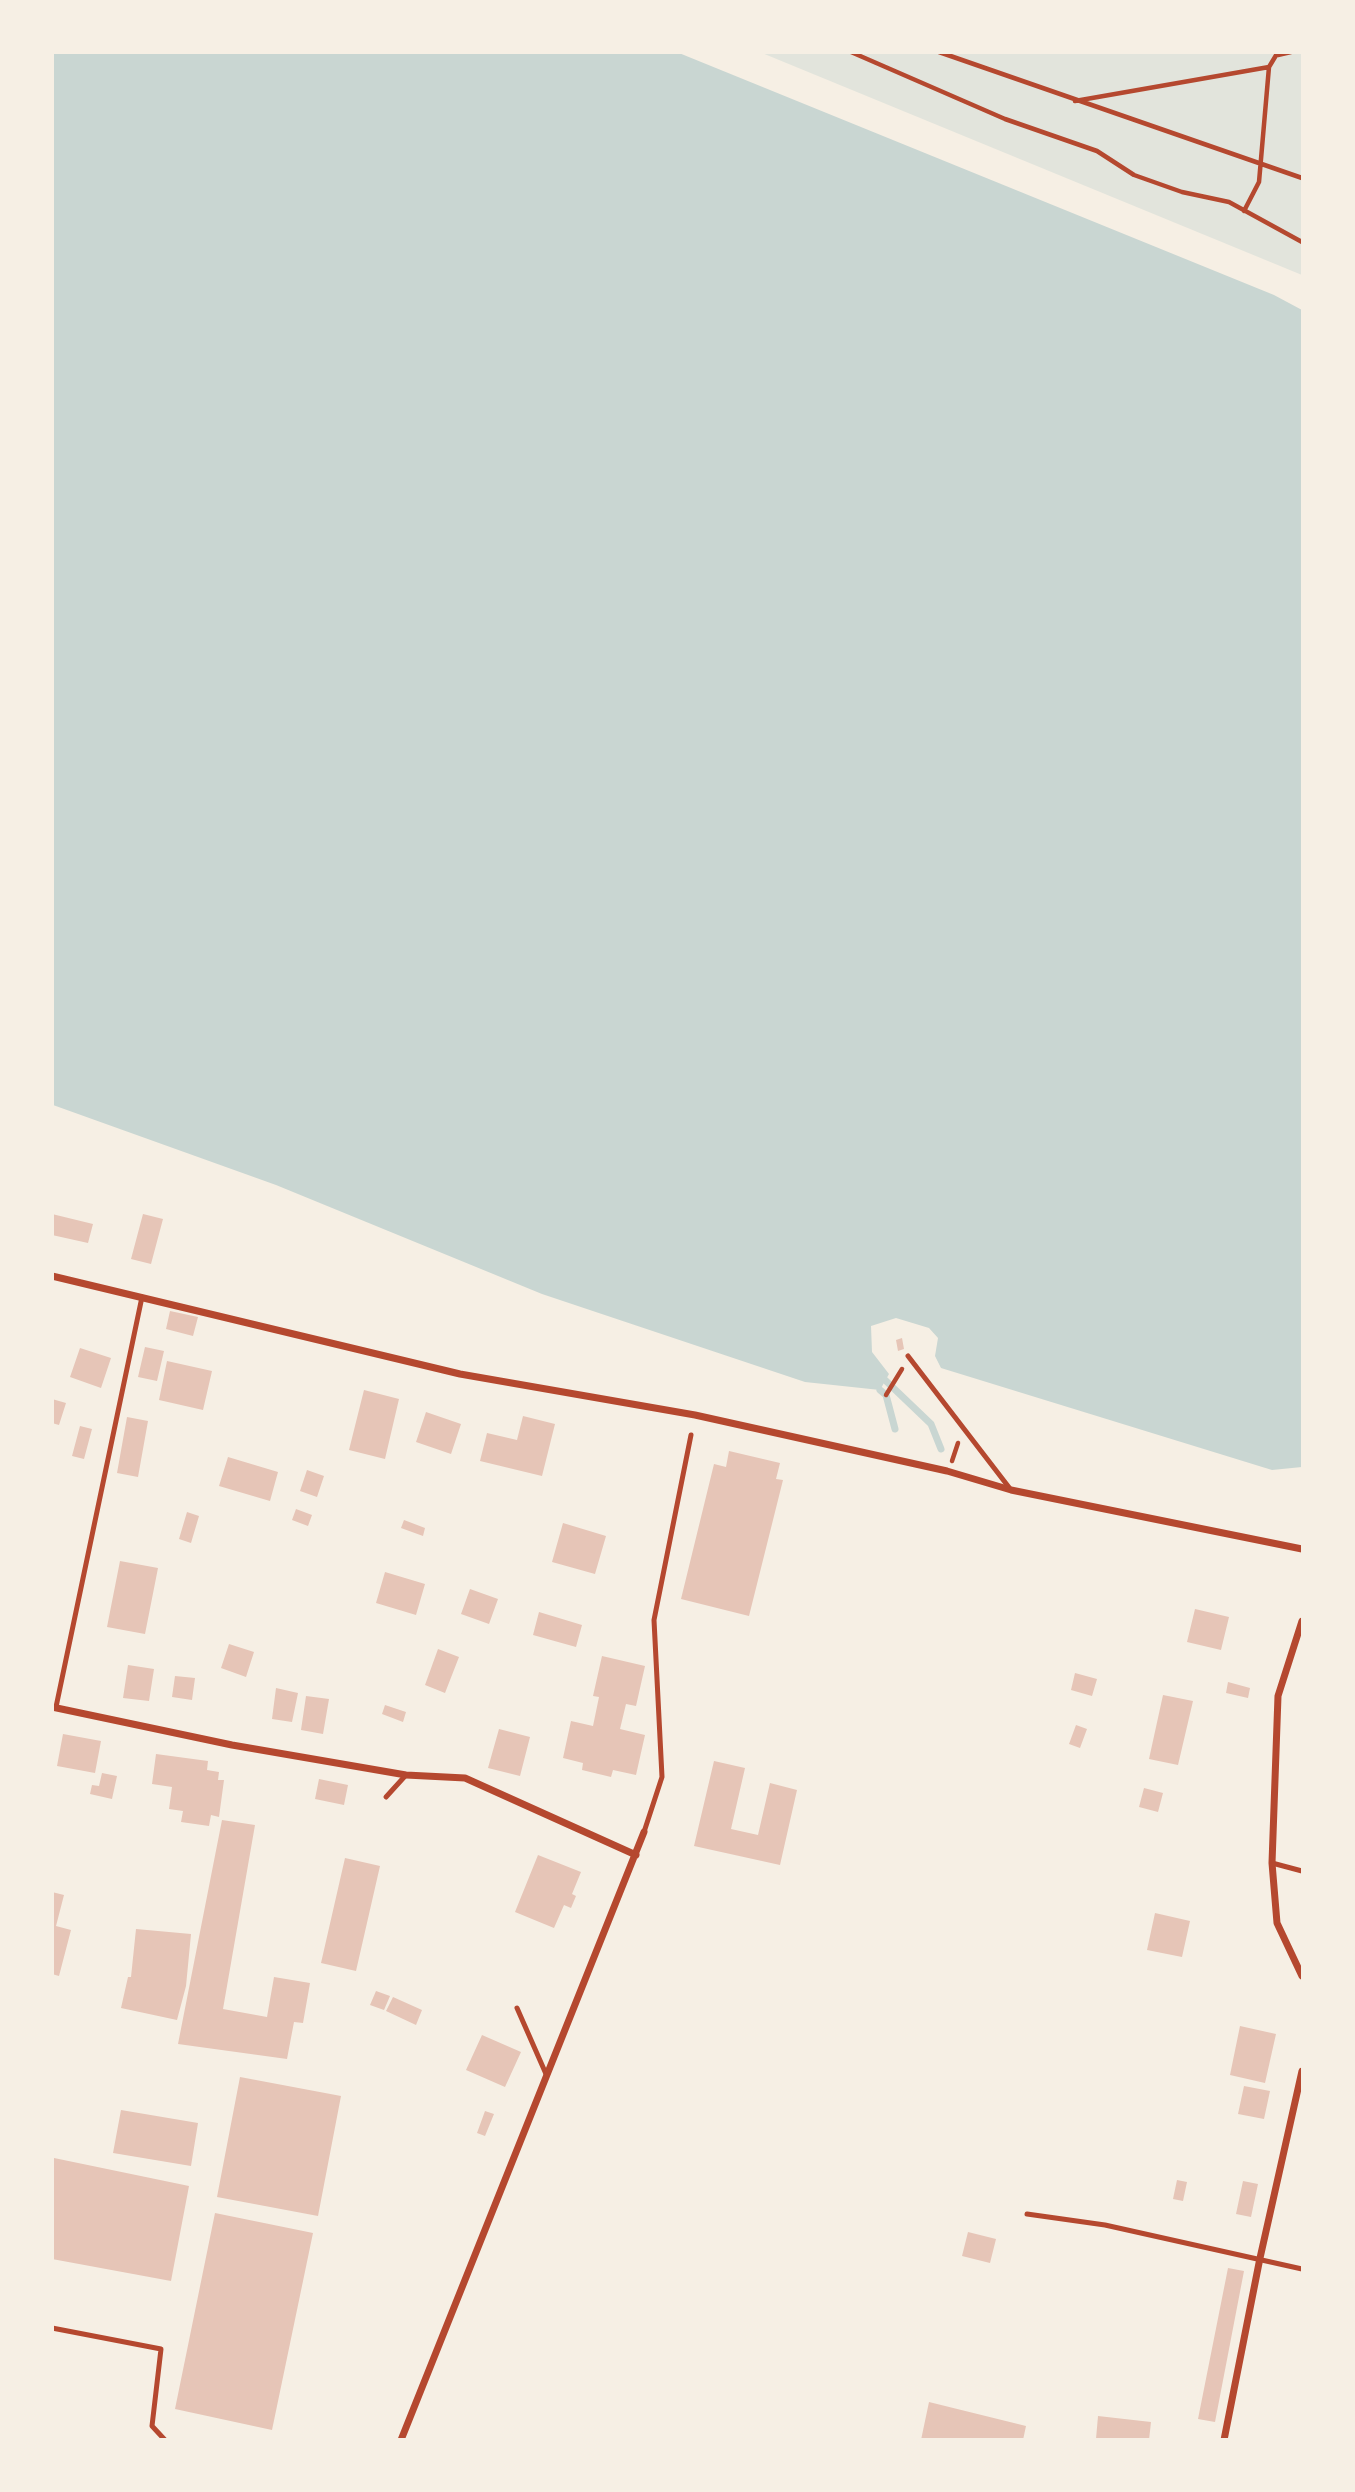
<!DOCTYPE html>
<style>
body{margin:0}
#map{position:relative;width:1355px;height:2492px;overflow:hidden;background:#f6efe4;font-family:Literata,serif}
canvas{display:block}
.frame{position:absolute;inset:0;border:54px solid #f6efe4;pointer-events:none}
</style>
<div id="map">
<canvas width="1355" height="2492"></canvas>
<div class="frame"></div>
</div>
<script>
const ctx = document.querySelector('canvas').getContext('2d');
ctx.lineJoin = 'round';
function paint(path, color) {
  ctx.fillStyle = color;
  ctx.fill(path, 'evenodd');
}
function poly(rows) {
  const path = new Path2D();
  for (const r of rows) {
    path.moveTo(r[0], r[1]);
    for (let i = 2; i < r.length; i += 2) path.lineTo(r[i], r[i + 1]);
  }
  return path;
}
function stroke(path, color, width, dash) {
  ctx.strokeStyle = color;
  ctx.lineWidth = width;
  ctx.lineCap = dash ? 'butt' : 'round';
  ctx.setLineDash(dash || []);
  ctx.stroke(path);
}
const green = poly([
 [762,53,1302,53,1302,275]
]);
const water = poly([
 [52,53,679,53,1274,295,1302,310,1302,1467,1272,1470,941,1368,935,1356,938,1338,929,1328,896,1318,871,1326,872,1352,889,1374,880,1390,805,1382,542,1294,276,1185,53,1105]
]);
const stream = poly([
 [885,1380,931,1424,941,1449],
 [880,1390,886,1395,895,1429]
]);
const building = poly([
 [52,1214,93,1224,88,1243,52,1235],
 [143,1214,163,1219,151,1264,131,1259],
 [170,1311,198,1317,193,1336,166,1329],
 [902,1338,904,1349,898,1351,896,1340],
 [145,1347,164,1351,157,1381,138,1377],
 [80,1348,111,1358,101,1388,70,1377],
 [167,1361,212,1371,203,1410,159,1400],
 [364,1390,399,1399,385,1459,349,1450],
 [52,1399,66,1403,59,1425,52,1423],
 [426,1412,461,1424,451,1454,416,1442],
 [523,1416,555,1424,542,1476,480,1461,487,1433,517,1440],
 [127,1417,148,1421,138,1477,117,1473],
 [80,1426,92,1429,84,1459,72,1456],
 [729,1451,780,1463,776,1479,783,1480,749,1616,681,1599,714,1464,726,1467],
 [228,1457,278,1472,270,1501,219,1486],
 [307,1470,324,1476,317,1497,300,1491],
 [296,1509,312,1515,308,1526,292,1520],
 [187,1512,199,1516,191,1543,179,1539],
 [404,1520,425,1528,423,1536,401,1528],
 [563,1523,606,1536,595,1574,552,1562],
 [120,1561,158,1568,145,1634,107,1627],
 [385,1572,425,1584,416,1615,376,1603],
 [470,1589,498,1599,489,1624,461,1614],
 [1195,1609,1229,1617,1221,1650,1187,1642],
 [539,1612,582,1625,576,1647,533,1635],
 [229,1644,254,1652,246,1677,221,1668],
 [438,1649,459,1657,445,1693,425,1685],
 [602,1656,645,1666,636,1706,626,1704,620,1729,645,1735,636,1775,613,1770,611,1777,582,1770,583,1763,563,1758,571,1721,593,1726,599,1697,593,1696],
 [128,1665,154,1669,149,1701,123,1698],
 [1075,1673,1097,1679,1092,1696,1071,1690],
 [175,1676,195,1678,192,1700,172,1697],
 [1228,1682,1250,1688,1248,1698,1226,1693],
 [276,1688,298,1693,292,1722,272,1719],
 [1163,1695,1193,1701,1178,1765,1149,1759],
 [306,1696,329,1699,323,1734,301,1730],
 [385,1705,406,1712,403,1722,382,1714],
 [1076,1725,1087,1729,1080,1748,1069,1744],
 [499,1729,530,1737,520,1776,488,1768],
 [63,1734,101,1741,95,1773,57,1766],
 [156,1754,208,1761,207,1770,219,1772,218,1780,224,1780,219,1817,211,1815,209,1826,181,1822,183,1811,169,1809,172,1787,152,1784],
 [714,1761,745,1768,731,1829,758,1835,770,1783,797,1790,780,1865,694,1846],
 [102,1773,117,1776,112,1799,90,1794,92,1785,99,1786],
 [319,1779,348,1785,344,1805,315,1799],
 [1144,1788,1163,1793,1158,1812,1139,1807],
 [222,1820,255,1825,223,2009,267,2017,274,1977,310,1983,303,2023,294,2022,287,2059,178,2044],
 [538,1855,581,1872,572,1894,576,1896,571,1908,564,1905,554,1928,515,1912],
 [345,1858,380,1866,356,1971,321,1963],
 [52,1892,64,1895,56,1926,71,1930,59,1976,52,1974],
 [1155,1913,1190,1921,1182,1957,1147,1950],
 [136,1929,191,1934,186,1986,177,2020,121,2008,128,1977,131,1977],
 [376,1991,390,1996,384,2010,370,2005],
 [393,1997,422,2010,416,2025,386,2011],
 [1240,2026,1276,2034,1265,2083,1230,2075],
 [482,2035,521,2052,505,2087,466,2070],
 [240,2077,341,2096,318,2216,217,2197],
 [1244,2086,1270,2091,1264,2119,1238,2114],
 [121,2110,198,2123,191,2166,113,2153],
 [485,2111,494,2114,485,2136,477,2133],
 [54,2158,189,2186,171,2281,52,2259],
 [1177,2180,1187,2182,1183,2201,1173,2199],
 [1243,2181,1258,2184,1251,2217,1236,2214],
 [215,2213,313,2233,272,2430,175,2409],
 [968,2232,996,2239,990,2263,962,2256],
 [1228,2268,1244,2271,1215,2422,1198,2419],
 [929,2402,1026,2426,1023,2440,921,2440],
 [1098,2416,1151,2422,1149,2440,1096,2439]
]);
const path = poly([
 [851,52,1005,119,1097,151,1134,175,1182,192,1229,202,1302,242],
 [939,52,1302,178],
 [1278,55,1291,52],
 [1269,67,1278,52],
 [1075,101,1269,67,1259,182,1244,211],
 [886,1395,902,1369],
 [952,1461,958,1443]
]);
const service = poly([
 [908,1356,1011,1490],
 [56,1707,142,1297],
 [386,1797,406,1775],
 [644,1832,662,1777,654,1620,691,1435],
 [1272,1863,1302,1871],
 [517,2008,546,2074],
 [1027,2214,1105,2225,1302,2269],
 [52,2328,161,2349,152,2426,165,2440]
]);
const minor = poly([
 [52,1276,460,1374,695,1415,947,1471,1011,1490,1302,1549],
 [1302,1621,1278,1696,1272,1863,1277,1923,1302,1976],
 [52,1707,232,1745,406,1775,465,1778,636,1855],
 [401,2440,644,1832],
 [1224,2440,1260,2258,1302,2071]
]);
paint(green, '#e2e4dc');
paint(water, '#c9d6d2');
stroke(stream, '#c9d6d2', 7);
paint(building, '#e6c5b7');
stroke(path, '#b5482f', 4.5);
stroke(service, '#b5482f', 5);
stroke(minor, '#b5482f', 7);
</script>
